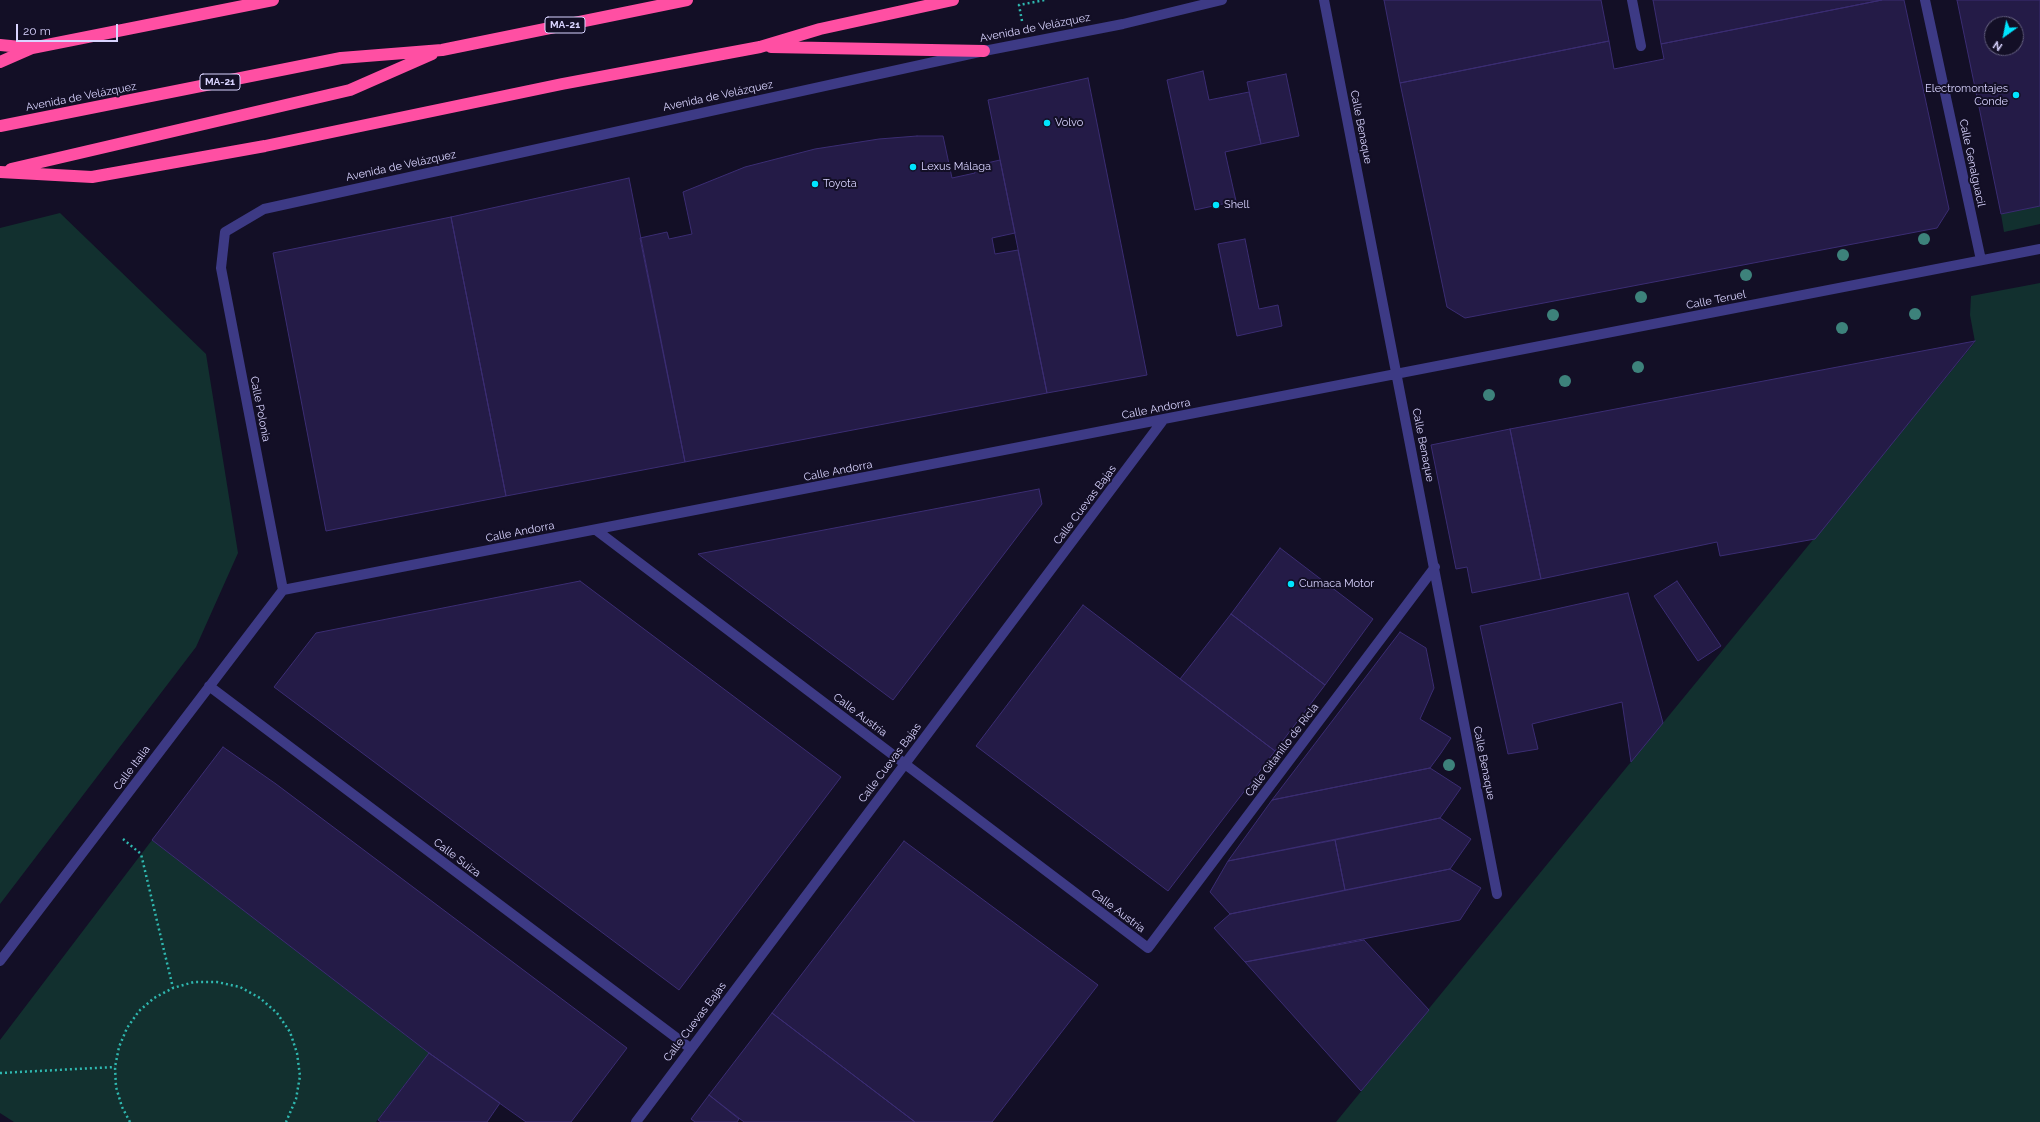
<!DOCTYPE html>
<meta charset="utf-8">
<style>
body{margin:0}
#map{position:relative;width:2040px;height:1122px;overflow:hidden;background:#130f26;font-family:Raleway,sans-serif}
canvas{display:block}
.north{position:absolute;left:1984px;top:16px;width:40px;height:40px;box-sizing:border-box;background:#130f26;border:1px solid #625e7d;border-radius:50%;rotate:213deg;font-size:11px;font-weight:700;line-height:16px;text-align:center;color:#d9d4ff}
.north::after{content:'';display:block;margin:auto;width:14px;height:18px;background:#00e5ff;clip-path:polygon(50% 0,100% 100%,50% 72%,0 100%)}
.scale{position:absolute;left:16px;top:24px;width:102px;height:18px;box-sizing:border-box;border:2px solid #d9d4ff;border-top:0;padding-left:5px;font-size:12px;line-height:14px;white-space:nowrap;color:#d9d4ff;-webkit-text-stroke:3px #130f26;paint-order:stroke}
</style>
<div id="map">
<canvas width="2040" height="1122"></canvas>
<div class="north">N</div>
<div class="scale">20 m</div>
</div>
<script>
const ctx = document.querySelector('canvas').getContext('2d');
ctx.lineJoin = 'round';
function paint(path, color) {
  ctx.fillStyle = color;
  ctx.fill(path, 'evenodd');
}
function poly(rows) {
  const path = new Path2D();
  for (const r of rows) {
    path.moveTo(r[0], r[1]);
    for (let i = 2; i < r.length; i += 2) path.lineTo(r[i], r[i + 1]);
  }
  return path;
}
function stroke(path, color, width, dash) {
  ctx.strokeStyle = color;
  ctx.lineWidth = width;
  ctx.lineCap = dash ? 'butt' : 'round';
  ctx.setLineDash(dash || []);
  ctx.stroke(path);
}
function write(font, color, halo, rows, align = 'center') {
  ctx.font = font + ' Raleway,sans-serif';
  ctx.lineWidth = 4;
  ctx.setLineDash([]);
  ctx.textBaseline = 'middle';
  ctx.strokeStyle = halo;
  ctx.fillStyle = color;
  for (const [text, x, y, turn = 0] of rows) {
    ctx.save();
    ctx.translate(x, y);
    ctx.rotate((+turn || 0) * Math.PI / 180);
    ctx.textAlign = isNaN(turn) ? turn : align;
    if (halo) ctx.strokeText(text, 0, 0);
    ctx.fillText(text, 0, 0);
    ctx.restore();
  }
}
const green = poly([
 [2040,206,2040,224,2004,232,2001,214],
 [60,213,206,354,238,553,196,647,0,904,0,228],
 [2040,283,2040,1122,1336,1122,1975,342,1970,315,1971,296],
 [152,840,429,1053,376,1122,14,1122,0,1113,0,1040]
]);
const building = poly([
 [1384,0,1601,0,1609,41,1400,83,1384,0],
 [1653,0,1882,0,1661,44,1653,0],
 [1882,0,1904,0,1949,209,1937,228,1465,318,1447,307,1400,83,1609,41,1614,69,1664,59,1661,44,1882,0],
 [1957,0,2040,0,2040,206,2001,214,1957,0],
 [1992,24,2016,24,2016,48,1992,48,1992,24],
 [1203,71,1209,100,1249,92,1261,144,1225,152,1236,201,1195,210,1167,80,1203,71],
 [1286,74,1299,136,1261,144,1247,82,1286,74],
 [1088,78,1147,375,1047,393,988,100,1088,78],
 [917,136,943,136,952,178,975,173,974,166,1000,160,1015,233,992,238,995,254,1018,250,1047,393,685,462,640,238,667,232,669,239,692,234,683,192,745,167,815,149,879,139,917,136],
 [629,178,685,462,506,496,451,217,629,178],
 [451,217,506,496,326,531,273,253,451,217],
 [1245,239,1259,309,1278,305,1282,326,1237,336,1218,244,1245,239],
 [1975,341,1815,539,1720,556,1717,542,1541,579,1510,429,1975,341],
 [1510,429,1541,579,1472,593,1467,567,1456,569,1431,445,1510,429],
 [1039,489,1042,504,893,700,698,554,1039,489],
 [1280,548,1373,619,1325,685,1231,614,1280,548],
 [580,581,841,777,679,990,274,687,316,633,580,581],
 [1677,581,1721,646,1698,661,1654,596,1677,581],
 [1628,593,1663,723,1631,762,1622,702,1532,724,1538,749,1508,754,1480,626,1628,593],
 [1083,605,1275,751,1168,891,976,746,1083,605],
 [1231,614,1325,685,1275,751,1180,679,1231,614],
 [1400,632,1426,648,1434,688,1420,719,1451,738,1441,753,1430,768,1272,800,1400,632],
 [223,747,276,784,627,1048,571,1122,526,1122,429,1053,152,840,223,747],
 [1430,768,1461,788,1440,818,1228,861,1272,800,1430,768],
 [1440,818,1471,839,1450,869,1345,890,1335,840,1440,818],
 [1335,840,1345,890,1230,914,1210,892,1228,861,1335,840],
 [904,841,1098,985,992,1122,915,1122,772,1013,904,841],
 [1450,869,1481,888,1460,920,1245,962,1214,928,1230,914,1450,869],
 [1364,940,1429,1010,1361,1091,1245,962,1364,940],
 [772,1013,915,1122,744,1122,709,1095,772,1013],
 [429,1053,500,1103,487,1122,381,1122,378,1120,429,1053],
 [709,1095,739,1119,737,1122,695,1122,691,1119,709,1095]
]);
const path = poly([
 [1022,21,1019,5,1045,0],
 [123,839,141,854,173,988],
 [0,1073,115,1067],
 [130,1122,122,1107,116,1087,115,1067,119,1047,127,1028,139,1011,154,998,173,988,194,982,217,982,240,987,260,998,277,1013,290,1032,297,1053,300,1076,296,1099,286,1122]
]);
const lane = poly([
 [1632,0,1641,46]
]);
const street = poly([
 [1324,0,1497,894],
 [1925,0,1981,260],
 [596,530,1148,948,1435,567],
 [283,590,2040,249],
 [283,590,221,268,225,232,264,209,984,51,1123,24,1222,0],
 [209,686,690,1048],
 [0,961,283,590],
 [636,1122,1164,419]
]);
const highway = poly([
 [0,45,31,48],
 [771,47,984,51],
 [0,62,32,48,273,0],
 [0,126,341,58,442,50,687,0],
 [11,169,350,90,432,54],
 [0,172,92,177,265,146,562,84,760,47,820,29,953,0]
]);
const trees = [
 [1924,239],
 [1843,255],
 [1746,275],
 [1641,297],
 [1915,314],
 [1553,315],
 [1842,328],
 [1638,367],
 [1565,381],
 [1489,395],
 [1449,765]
];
const markers = [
 [2016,95,4,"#00e5ff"],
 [1047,123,4,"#00e5ff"],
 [913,167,4,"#00e5ff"],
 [815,184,4,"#00e5ff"],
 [1216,205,4,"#00e5ff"],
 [1291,584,4,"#00e5ff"]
];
const shields = [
 [565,25,40],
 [220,82,40]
];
const shieldNames = [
 ["MA-21",565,25],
 ["MA-21",220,82]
];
const streetNames = [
 ["Avenida de Velázquez",1035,28,-11],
 ["Avenida de Velázquez",718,96,-12],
 ["Avenida de Velázquez",81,97,-11],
 ["Calle Benaque",1361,127,79],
 ["Calle Genalguacil",1972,163,78],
 ["Avenida de Velázquez",401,166,-12],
 ["Calle Teruel",1716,300,-11],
 ["Calle Polonia",260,409,79],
 ["Calle Andorra",1156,409,-11],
 ["Calle Benaque",1423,445,79],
 ["Calle Andorra",838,471,-11],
 ["Calle Cuevas Bajas",1085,505,-53],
 ["Calle Andorra",520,532,-11],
 ["Calle Austria",860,715,37],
 ["Calle Gitanillo de Ricla",1282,750,-53],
 ["Calle Cuevas Bajas",890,763,-53],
 ["Calle Benaque",1484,763,79],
 ["Calle Italia",132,768,-53],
 ["Calle Suiza",457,858,37],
 ["Calle Austria",1118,911,37],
 ["Calle Cuevas Bajas",695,1022,-53]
];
const poiNames = [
 ["Electromontajes",2008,89,"right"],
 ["Conde",2008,102,"right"],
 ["Volvo",1055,123],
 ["Lexus Málaga",921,167],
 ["Toyota",823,184],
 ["Shell",1224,205],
 ["Cumaca Motor",1299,584]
];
paint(green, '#12302f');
paint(building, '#241b47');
stroke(building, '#3b2d73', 1);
stroke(path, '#2fb8b0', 2.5, [2, 3]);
stroke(lane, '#3d3a85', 10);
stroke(street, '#3d3a85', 10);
stroke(highway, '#ff4fa3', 12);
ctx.fillStyle = '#3d827b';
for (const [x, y] of trees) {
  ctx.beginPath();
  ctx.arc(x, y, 6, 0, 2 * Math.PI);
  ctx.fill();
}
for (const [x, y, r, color] of markers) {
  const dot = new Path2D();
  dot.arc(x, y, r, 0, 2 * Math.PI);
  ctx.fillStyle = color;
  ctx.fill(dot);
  stroke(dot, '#130f26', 1.5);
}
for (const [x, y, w] of shields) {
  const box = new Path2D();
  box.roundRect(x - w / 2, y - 8, w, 16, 3);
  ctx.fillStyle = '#130f26';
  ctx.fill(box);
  stroke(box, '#d9d4ff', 1);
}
write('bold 10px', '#d9d4ff', null, shieldNames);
write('11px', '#d9d4ff', '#130f26', streetNames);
write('11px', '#d9d4ff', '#130f26', poiNames, 'left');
</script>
